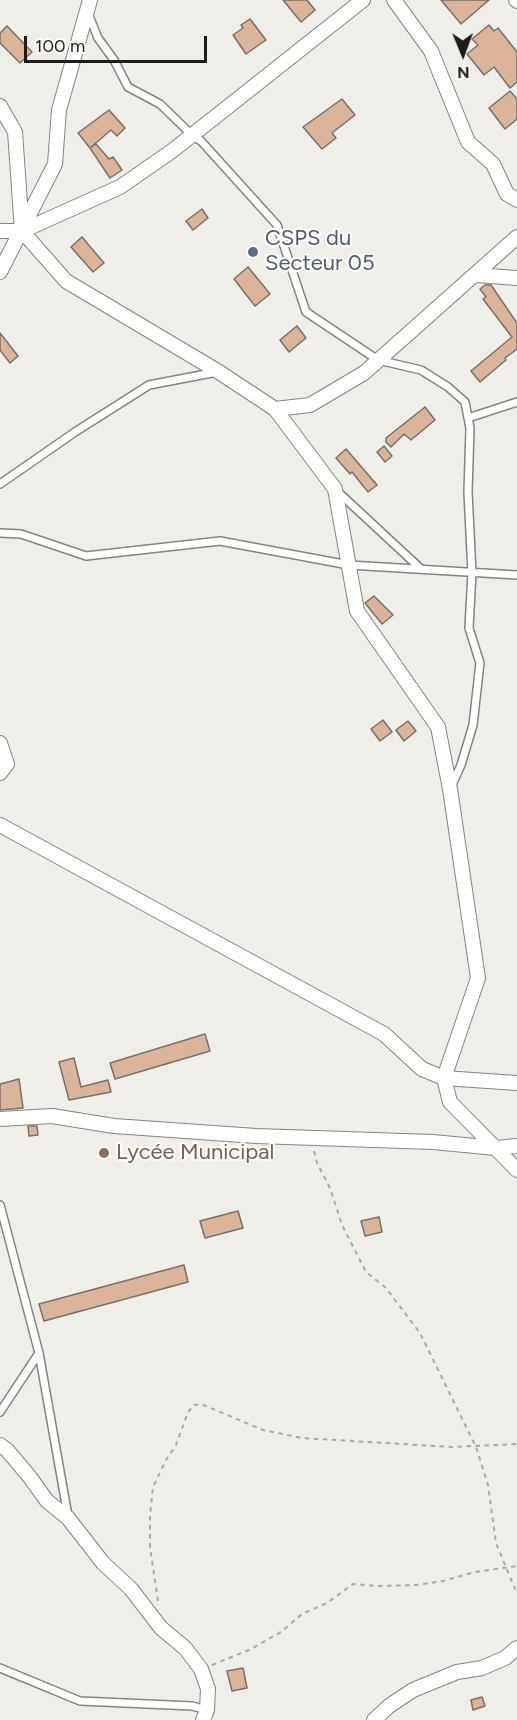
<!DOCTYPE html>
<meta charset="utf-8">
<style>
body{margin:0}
#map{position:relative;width:517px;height:1720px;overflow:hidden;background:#f0eee8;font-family:Figtree,sans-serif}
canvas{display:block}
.north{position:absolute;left:433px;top:24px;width:60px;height:60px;-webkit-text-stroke:4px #fdfbf6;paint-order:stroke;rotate:179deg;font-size:16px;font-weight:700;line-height:24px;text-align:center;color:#1d1c1a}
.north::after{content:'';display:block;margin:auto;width:21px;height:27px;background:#1d1c1a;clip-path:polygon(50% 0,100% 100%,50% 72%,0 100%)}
.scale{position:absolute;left:24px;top:36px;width:183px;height:27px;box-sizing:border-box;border:3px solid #1d1c1a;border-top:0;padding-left:8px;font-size:18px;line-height:21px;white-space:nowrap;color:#1d1c1a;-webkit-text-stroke:4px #fdfbf6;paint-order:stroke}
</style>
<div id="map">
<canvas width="517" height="1720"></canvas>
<div class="north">N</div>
<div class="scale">100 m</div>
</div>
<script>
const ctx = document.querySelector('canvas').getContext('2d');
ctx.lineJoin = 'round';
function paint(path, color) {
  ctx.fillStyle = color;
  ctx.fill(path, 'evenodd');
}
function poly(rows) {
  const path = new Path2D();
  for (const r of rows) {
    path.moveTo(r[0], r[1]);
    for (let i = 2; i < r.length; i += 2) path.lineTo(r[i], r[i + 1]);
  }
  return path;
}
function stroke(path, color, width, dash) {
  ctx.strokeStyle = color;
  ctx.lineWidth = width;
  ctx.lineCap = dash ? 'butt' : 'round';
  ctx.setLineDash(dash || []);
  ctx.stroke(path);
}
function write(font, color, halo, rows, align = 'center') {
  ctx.font = font + ' Figtree,sans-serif';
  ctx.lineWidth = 4.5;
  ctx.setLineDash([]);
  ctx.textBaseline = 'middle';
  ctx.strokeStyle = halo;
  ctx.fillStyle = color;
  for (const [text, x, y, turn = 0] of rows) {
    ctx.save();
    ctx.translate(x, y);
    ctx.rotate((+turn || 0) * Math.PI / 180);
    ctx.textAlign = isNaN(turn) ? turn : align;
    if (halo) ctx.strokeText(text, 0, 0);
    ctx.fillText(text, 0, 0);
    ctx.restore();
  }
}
const building = poly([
 [283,0,307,0,315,10,301,22,283,0],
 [441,0,489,0,461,24,441,0],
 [250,19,266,40,246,54,233,35,243,28,241,25,250,19],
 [489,25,494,31,498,28,517,52,517,82,510,88,494,67,484,75,467,54,478,45,472,39,489,25],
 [7,26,32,52,20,63,0,43,0,33,7,26],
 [510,91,517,99,517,119,505,129,489,108,510,91],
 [342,99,355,115,332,133,336,138,322,149,303,127,342,99],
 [109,110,125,128,117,136,111,130,90,148,78,133,109,110],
 [96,144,109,159,113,157,122,170,110,178,90,148,96,144],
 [202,209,208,218,193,230,186,221,202,209],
 [82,237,104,263,93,272,71,247,82,237],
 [248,267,270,294,255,306,234,279,248,267],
 [485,285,491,285,517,323,517,349,505,358,506,360,480,382,471,371,512,337,483,299,486,297,480,289,485,285],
 [297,326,306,338,289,352,280,340,297,326],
 [0,333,18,356,10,363,0,350,0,333],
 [425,407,435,420,411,440,404,434,391,447,386,442,386,438,425,407],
 [384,446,392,456,385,462,377,452,384,446],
 [346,449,377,485,368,492,352,472,350,474,336,458,346,449],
 [374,596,393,615,382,624,365,603,374,596],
 [383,720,392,732,380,741,371,729,383,720],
 [408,721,416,731,404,741,396,730,408,721],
 [205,1034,210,1051,115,1079,110,1063,205,1034],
 [74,1058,81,1087,108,1080,111,1092,69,1100,59,1062,74,1058],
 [19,1079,23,1108,0,1110,0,1084,19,1079],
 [28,1126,37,1126,38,1135,29,1136,28,1126],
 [238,1211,243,1228,205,1238,200,1221,238,1211],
 [379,1217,382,1232,365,1236,361,1221,379,1217],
 [184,1265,188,1282,44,1321,39,1304,184,1265],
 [243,1668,247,1688,232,1691,227,1671,243,1668],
 [482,1697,485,1706,473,1710,471,1700,482,1697]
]);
const path = poly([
 [314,1151,317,1163,330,1188,342,1225,366,1272,386,1288,420,1333,476,1447,488,1485,496,1543,517,1594],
 [158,1601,150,1547,150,1515,153,1487,166,1460,176,1445,188,1412,194,1405,201,1404,263,1430,302,1438,452,1447,517,1444],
 [212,1665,249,1650,281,1632,302,1614,327,1603,353,1584,377,1586,416,1585,443,1581,475,1572,517,1566]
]);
const lane = poly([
 [88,13,98,38,114,60,128,87,160,104,192,135,201,141,277,225,306,312,378,360,421,370,448,387,465,402,470,428,468,492,472,573,469,628,480,663,473,725,461,765,451,787],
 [468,418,517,402],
 [0,484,75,432,149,385,217,372],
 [337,491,421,569],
 [0,533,21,534,86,556,220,541,349,565,517,575],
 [0,1205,39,1353,68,1516],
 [0,1412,39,1353],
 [0,1668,80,1701,192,1706,207,1710]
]);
const street = poly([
 [394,0,431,51,468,142,493,164,507,194,517,200],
 [516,0,517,1],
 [0,106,15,132,22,231,120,187,172,151,363,0],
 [0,231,22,231,66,281,219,372,275,409,335,489,357,611,438,727,450,789,478,978,444,1078,450,1102,517,1170],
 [0,272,55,164,59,110,90,0],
 [476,275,517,278],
 [275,409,310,405,364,373,517,237],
 [0,743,7,764,0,773],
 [0,825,384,1034,422,1069,444,1078,517,1083],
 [0,1119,52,1116,114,1126,256,1136,433,1142,496,1148,517,1146],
 [0,1445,7,1450,29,1476,47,1501,68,1518,103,1563,131,1589,161,1628,185,1648,201,1669,208,1689,207,1710,203,1720],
 [374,1720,389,1706,413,1690,457,1672,482,1668,505,1658,517,1648]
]);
const markers = [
 [253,252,6,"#5c6f8a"],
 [104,1153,6,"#8d6e63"]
];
const serviceNames = [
 ["CSPS du",265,239],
 ["Secteur 05",265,264]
];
const educationNames = [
 ["Lycée Municipal",116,1153]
];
paint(building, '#dbb49a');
stroke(building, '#76716e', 1.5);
stroke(lane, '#86847f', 10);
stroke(street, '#86847f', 16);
stroke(path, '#acaba6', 2, [4.5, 4.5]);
stroke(lane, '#fff', 7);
stroke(street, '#fff', 14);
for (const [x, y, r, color] of markers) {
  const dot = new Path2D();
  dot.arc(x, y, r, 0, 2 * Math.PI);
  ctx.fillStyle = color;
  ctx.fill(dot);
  stroke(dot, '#fdfbf6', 2);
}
write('22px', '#4e5e75', '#fdfbf6', serviceNames, 'left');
write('22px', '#785e54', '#fdfbf6', educationNames, 'left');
</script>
